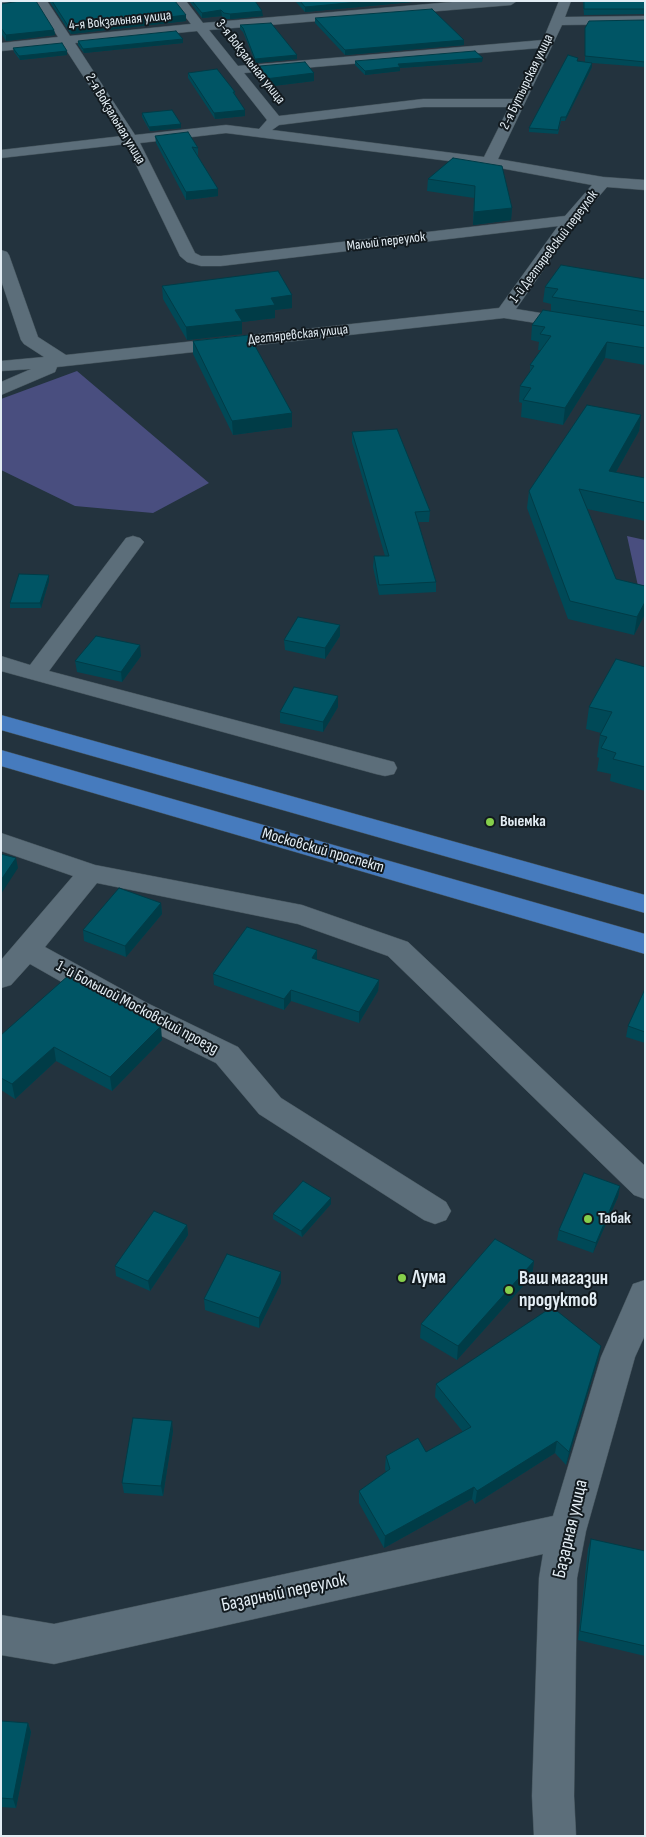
<!DOCTYPE html>
<meta charset="utf-8">
<style>
body{margin:0}
#map{position:relative;width:646px;height:1837px;overflow:hidden;background:#23333e;font-family:"Sofia Sans Condensed",sans-serif}
canvas{display:block}
.frame{position:absolute;inset:0;border:2px solid #e3edf4;pointer-events:none}
</style>
<div id="map">
<canvas width="646" height="1837"></canvas>
<div class="frame"></div>
</div>
<script>
const ctx = document.querySelector('canvas').getContext('2d');
ctx.lineJoin = 'round';
function paint(path, color) {
  ctx.fillStyle = color;
  ctx.fill(path, 'evenodd');
}
function poly(rows) {
  const path = new Path2D();
  for (const r of rows) {
    path.moveTo(r[0], r[1]);
    for (let i = 2; i < r.length; i += 2) path.lineTo(r[i], r[i + 1]);
  }
  return path;
}
function stroke(path, color, width, dash) {
  ctx.strokeStyle = color;
  ctx.lineWidth = width;
  ctx.lineCap = dash ? 'butt' : 'round';
  ctx.setLineDash(dash || []);
  ctx.stroke(path);
}
function write(font, color, halo, rows, align = 'center') {
  ctx.font = font + ' "Sofia Sans Condensed",sans-serif';
  ctx.lineWidth = 4;
  ctx.setLineDash([]);
  ctx.textBaseline = 'middle';
  ctx.strokeStyle = halo;
  ctx.fillStyle = color;
  for (const [text, x, y, turn = 0] of rows) {
    ctx.save();
    ctx.translate(x, y);
    ctx.rotate((+turn || 0) * Math.PI / 180);
    ctx.textAlign = isNaN(turn) ? turn : align;
    if (halo) ctx.strokeText(text, 0, 0);
    ctx.fillText(text, 0, 0);
    ctx.restore();
  }
}
const green = poly([
 [77,371,209,483,153,513,75,506,1,470,1,399],
 [627,536,645,540,645,588,638,586]
]);
const minor = poly([
 [1,1,26,1,20,5,1,7,1,1],
 [35,1,47,1,70,36,191,24,173,1,186,1,203,23,464,1,517,1,511,5,209,30,238,66,543,40,559,1,571,1,565,17,645,16,645,24,562,25,498,159,603,177,645,180,645,190,607,187,576,223,516,309,645,330,645,340,504,318,57,367,55,372,1,395,1,382,31,369,1,371,1,361,44,357,24,344,21,340,1,280,1,250,7,252,9,255,38,337,66,355,499,308,558,226,221,266,201,266,187,262,180,256,126,144,1,158,1,150,122,136,63,45,1,51,1,43,58,37,35,1],
 [197,31,267,120,259,129,226,125,135,135,75,43,197,31],
 [539,48,513,99,423,99,279,116,244,73,539,48],
 [423,107,509,107,484,157,272,130,279,125,423,107],
 [226,133,489,166,592,185,565,216,221,256,201,256,195,253,140,143,226,133],
 [133,536,140,538,144,542,49,671,394,762,397,768,394,774,385,776,376,774,1,671,1,656,30,665,126,538,133,536],
 [1,833,95,865,302,905,408,942,645,1166,645,1199,634,1195,388,956,298,924,97,883,45,947,147,1003,238,1047,281,1098,446,1202,451,1211,446,1220,435,1224,424,1220,259,1114,216,1063,127,1019,30,964,11,985,1,988,1,960,73,876,1,851,1,833],
 [645,1280,645,1335,635,1357,586,1531,577,1578,574,1796,576,1836,534,1836,532,1796,539,1578,543,1554,54,1664,1,1655,1,1615,54,1624,553,1516,601,1357,633,1284,645,1280]
]);
const major = poly([
 [1,715,645,895,645,913,1,730,1,715],
 [1,750,645,934,645,954,1,766,1,750]
]);
const wall = poly([
 [49,1,175,1,186,21,71,34],
 [189,1,257,1,256,2,263,16,230,19,224,19,222,16,202,18],
 [295,1,423,1,305,12],
 [583,1,645,1,645,14,584,15],
 [1,4,54,30,55,35,6,41,1,33],
 [315,18,464,40,464,45,345,55,315,23],
 [645,20,645,67,592,63,592,67,565,121,561,121,558,134,529,132,529,128,577,61,585,62,585,28],
 [240,25,297,59,256,63,243,32,240,29],
 [78,41,183,43,84,53,78,45],
 [13,48,67,55,20,60,14,52],
 [355,61,482,62,400,68,400,71,365,75,355,65],
 [260,66,314,73,314,81,265,87,260,74],
 [188,73,235,92,235,95,245,110,245,116,215,119,188,78],
 [142,113,181,128,150,131,142,117],
 [155,136,198,148,198,155,197,155,218,189,218,196,186,200,156,143],
 [453,158,512,208,511,220,473,225,474,198,427,191,428,179],
 [645,279,645,365,605,358,563,425,521,417,522,403,519,402,520,386,530,372,530,365,541,350,538,350,539,342,531,340,532,325,551,311,551,304,543,302,545,287],
 [162,286,292,308,275,310,275,318,242,322,242,334,187,340,163,299],
 [193,341,292,427,233,435,193,354],
 [641,415,639,431,616,472,645,478,645,521,587,509,616,579,645,586,645,614,634,635,568,619,527,508,529,491],
 [352,432,430,511,429,522,418,522,436,582,436,592,379,595,373,567,374,556,385,556,352,442],
 [49,575,49,581,41,608,10,608,10,603],
 [340,625,340,636,325,659,285,650,284,640],
 [141,656,122,682,77,672,75,661],
 [645,667,645,791,610,781,611,774,597,771,599,758,597,757,600,735,601,733,586,729,589,707],
 [338,696,338,707,323,732,280,723,280,712],
 [161,903,162,914,126,957,84,941,83,930],
 [317,950,317,960,379,980,378,991,359,1023,291,1001,284,1010,214,985,213,974],
 [645,989,645,1043,626,1037,628,1026],
 [1,1035,162,1040,112,1091,56,1061,15,1099,1,1090],
 [620,1186,618,1197,593,1253,557,1240,559,1230],
 [331,1198,331,1204,302,1237,273,1219,273,1214],
 [187,1225,188,1235,150,1291,116,1276,115,1266],
 [534,1261,532,1276,457,1360,420,1338,421,1324],
 [281,1283,259,1328,205,1310,204,1299],
 [601,1346,598,1359,566,1465,555,1453,475,1504,472,1499,384,1548,359,1503,359,1491,386,1472,385,1469,386,1456,426,1452,463,1432,435,1397,436,1384],
 [173,1431,163,1496,124,1493,122,1483],
 [591,1539,645,1551,645,1656,578,1640,588,1549],
 [1,1721,28,1723,31,1732,16,1808,1,1807]
]);
const shadedWall = poly([
 [369,1,423,1,305,12,305,7],
 [221,10,222,16,202,18,202,13],
 [262,11,263,16,230,19,230,14],
 [186,15,186,21,71,34,70,29],
 [54,30,55,35,6,41,6,35],
 [183,39,183,43,84,53,83,49],
 [464,40,464,45,345,55,345,50],
 [67,51,67,55,20,60,19,56],
 [297,55,297,59,256,63,255,59],
 [483,58,482,62,400,68,400,71,365,75,365,71,398,64],
 [592,63,592,67,565,121,566,117],
 [314,73,314,81,265,87,265,79],
 [245,110,245,116,215,119,214,113],
 [181,124,181,128,150,131,149,127],
 [218,189,218,196,186,200,186,192],
 [512,208,511,220,473,225,474,212],
 [292,295,292,308,275,310,275,318,242,322,242,334,187,340,186,327,271,298],
 [607,342,605,358,563,425,565,408],
 [292,413,292,427,233,435,232,421],
 [641,415,639,431,607,488,609,471],
 [49,575,49,581,41,608,40,603],
 [645,602,645,614,634,635,637,617],
 [340,625,340,636,325,659,325,648],
 [140,645,141,656,122,682,121,672],
 [338,696,338,707,323,732,323,722],
 [16,858,18,868,1,894,1,880],
 [161,903,162,914,126,957,125,946],
 [317,950,317,961,312,958],
 [379,980,378,991,359,1023,359,1012],
 [291,990,291,1001,284,1010,284,999],
 [161,1026,162,1040,112,1091,110,1077],
 [54,1047,56,1061,15,1099,12,1084],
 [620,1186,618,1197,593,1253,596,1243],
 [331,1198,331,1204,302,1237,301,1231],
 [187,1225,188,1235,150,1291,148,1281],
 [534,1261,532,1276,457,1360,458,1346],
 [281,1272,281,1283,259,1328,259,1318],
 [601,1346,598,1359,566,1465,569,1452],
 [172,1421,173,1431,163,1496,161,1486],
 [557,1441,555,1453,475,1504,477,1491],
 [474,1487,472,1499,384,1548,385,1536],
 [28,1723,31,1732,16,1808,13,1799]
]);
const building = poly([
 [20,1,36,1,54,30,6,35,1,28,1,4,20,1],
 [52,1,175,1,186,15,70,29,52,1],
 [192,1,255,1,262,11,230,14,224,13,221,10,202,13,192,1],
 [300,1,369,1,305,7,300,1],
 [584,1,645,1,645,9,584,9,584,1],
 [432,9,464,40,345,50,315,18,432,9],
 [645,20,645,62,585,56,585,28,589,21,645,20],
 [271,23,297,55,255,59,243,28,240,25,271,23],
 [176,31,183,39,83,49,78,41,176,31],
 [62,43,67,51,19,56,13,48,62,43],
 [475,51,483,58,398,64,400,67,365,71,355,61,475,51],
 [568,55,578,58,577,61,592,63,566,117,561,117,558,130,529,128,568,55],
 [305,62,314,73,265,79,260,66,305,62],
 [217,69,235,92,233,92,245,110,214,113,188,73,217,69],
 [172,110,181,124,149,127,142,113,172,110],
 [188,132,198,148,192,147,218,189,186,192,155,136,188,132],
 [453,158,502,166,512,208,474,212,475,186,428,179,453,158],
 [561,265,645,279,645,312,552,297,558,289,545,287,561,265],
 [278,271,292,295,271,298,275,305,235,310,242,321,186,327,162,286,278,271],
 [543,310,645,326,645,348,607,342,565,408,523,400,531,388,520,386,534,366,530,365,551,336,540,334,545,327,532,325,543,310],
 [249,335,292,413,232,421,193,341,249,335],
 [587,405,641,415,609,471,645,478,645,503,579,489,616,579,645,586,645,602,637,617,570,601,529,491,587,405],
 [397,429,430,511,415,512,436,582,379,585,374,556,389,556,352,432,397,429],
 [19,574,49,575,40,603,10,603,19,574],
 [298,617,340,625,325,648,284,640,298,617],
 [96,636,140,645,121,672,75,661,96,636],
 [616,659,645,667,645,767,613,759,616,753,601,748,607,737,600,735,612,712,589,707,616,659],
 [294,687,338,696,323,722,280,712,294,687],
 [1,854,16,858,1,880,1,854],
 [119,888,161,903,125,946,83,930,119,888],
 [247,927,317,950,312,958,379,980,359,1012,291,990,284,999,213,974,247,927],
 [69,975,161,1026,110,1077,54,1047,12,1084,1,1078,1,1035,69,975],
 [645,989,645,1032,628,1026,645,989],
 [584,1173,620,1186,596,1243,559,1230,584,1173],
 [303,1181,331,1198,301,1231,273,1214,303,1181],
 [154,1211,187,1225,148,1281,115,1266,154,1211],
 [495,1239,534,1261,458,1346,421,1324,495,1239],
 [227,1254,281,1272,259,1318,204,1299,227,1254],
 [552,1307,601,1346,569,1452,557,1441,477,1491,474,1487,385,1536,359,1491,390,1469,386,1456,418,1438,426,1452,471,1427,436,1384,552,1307],
 [133,1418,172,1421,161,1486,122,1483,133,1418],
 [591,1539,645,1551,645,1646,580,1631,591,1539],
 [1,1721,28,1723,13,1799,1,1798,1,1721]
]);
const markers = [
 [490,822,5,"#86cf4b"],
 [588,1219,5,"#86cf4b"],
 [402,1278,5,"#86cf4b"],
 [509,1290,5,"#86cf4b"]
];
const farStreetnames = [
 ["4-я Вокзальная улица",120,21,-6],
 ["3-я Вокзальная улица",250,62,52],
 ["2-я Бутырская улица",527,82,-64],
 ["2-я Вокзальная улица",115,119,59],
 ["Малый переулок",386,242,-7],
 ["1-й Дегтяревский переулок",554,247,-53],
 ["Дегтяревская улица",298,335,-6]
];
const poiNames = [
 ["Выемка",500,822],
 ["Табак",598,1219]
];
const streetNames = [
 ["Московский проспект",323,851,16],
 ["1-й Большой Московский проезд",137,1008,28]
];
const nearPoinames = [
 ["Лума",412,1278],
 ["Ваш магазин",519,1279],
 ["продуктов",519,1301]
];
const nearStreetnames = [
 ["Базарная улица",571,1529,-77],
 ["Базарный переулок",284,1593,-12]
];
paint(green, '#494e7f');
stroke(minor, '#43525a', 1);
stroke(major, '#43525a', 1);
paint(minor, '#5c6e7a');
paint(major, '#467bbe');
paint(wall, '#004957');
paint(shadedWall, '#003c47');
paint(building, '#005565');
stroke(building, '#003c47', 1);
for (const [x, y, r, color] of markers) {
  const dot = new Path2D();
  dot.arc(x, y, r, 0, 2 * Math.PI);
  ctx.fillStyle = color;
  ctx.fill(dot);
  stroke(dot, '#121a1f', 2);
}
write('14px', '#e3edf4', '#121a1f', farStreetnames);
write('bold 16px', '#e3edf4', '#121a1f', poiNames, 'left');
write('16px', '#e3edf4', '#121a1f', streetNames);
write('bold 19px', '#e3edf4', '#121a1f', nearPoinames, 'left');
write('19px', '#e3edf4', '#121a1f', nearStreetnames);
</script>
